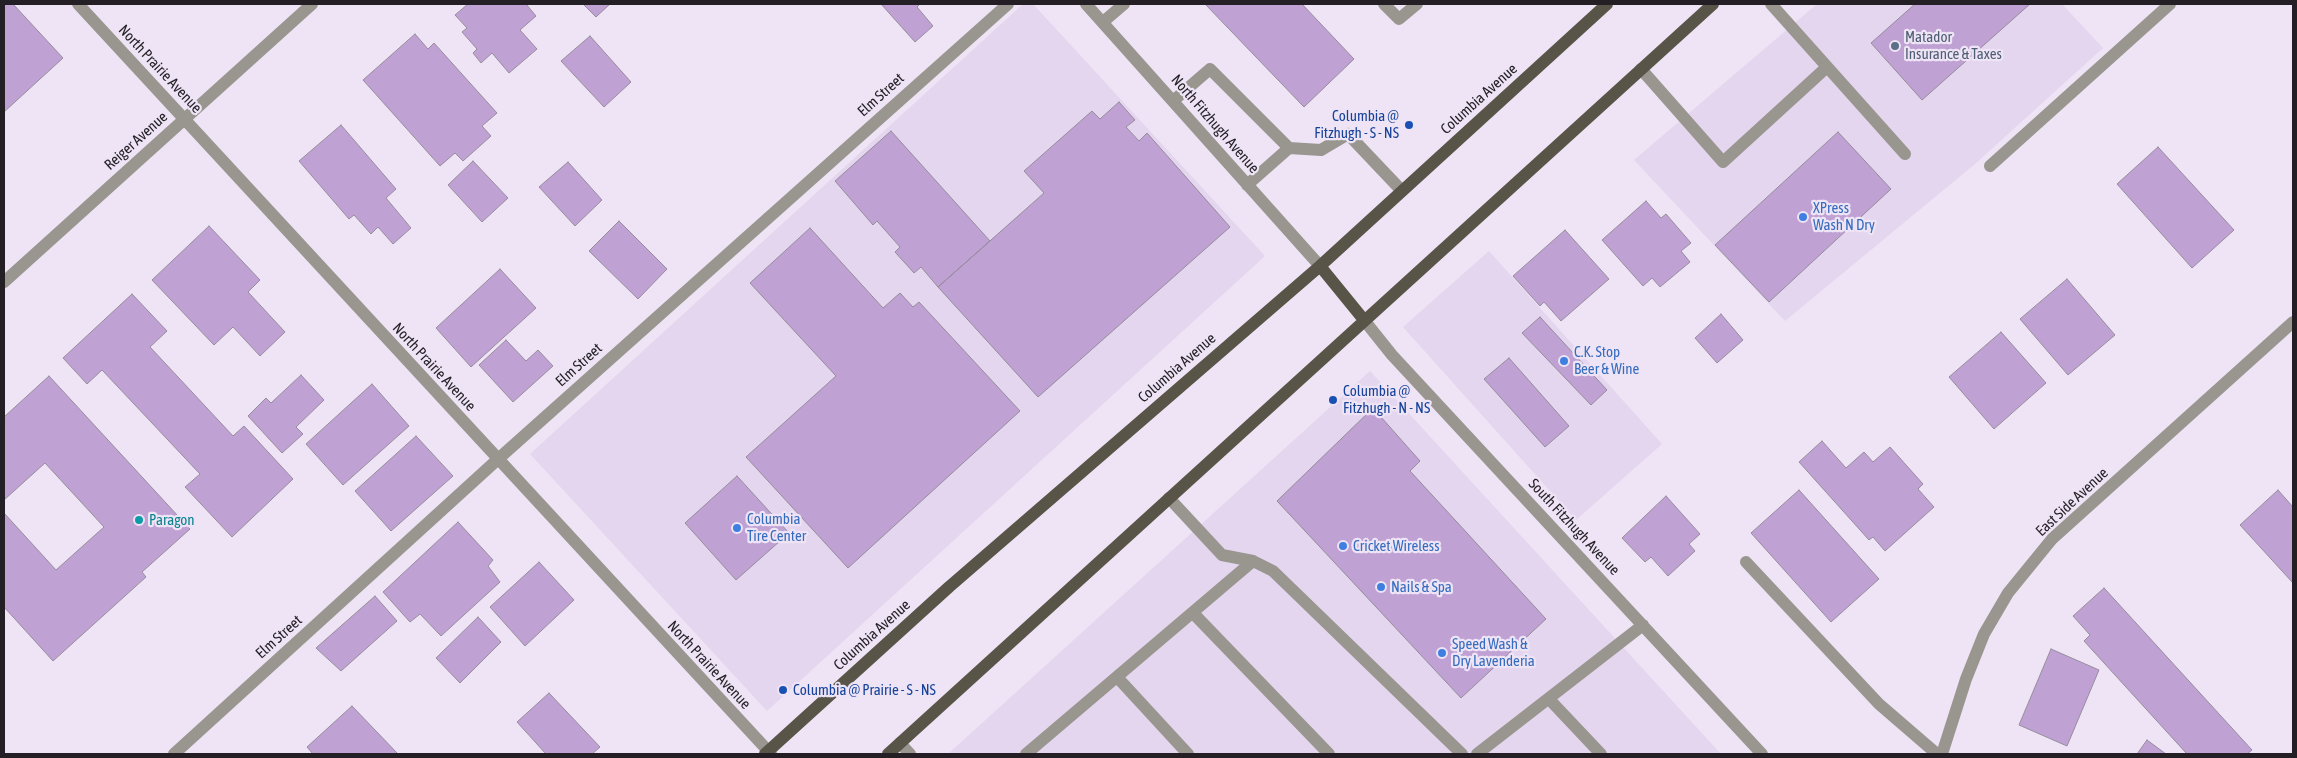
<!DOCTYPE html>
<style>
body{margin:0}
#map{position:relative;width:2297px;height:758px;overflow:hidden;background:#eee4f5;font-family:"Asap Condensed",sans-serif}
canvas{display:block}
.frame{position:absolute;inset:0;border:5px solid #231f25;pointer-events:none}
</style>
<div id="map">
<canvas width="2297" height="758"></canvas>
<div class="frame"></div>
</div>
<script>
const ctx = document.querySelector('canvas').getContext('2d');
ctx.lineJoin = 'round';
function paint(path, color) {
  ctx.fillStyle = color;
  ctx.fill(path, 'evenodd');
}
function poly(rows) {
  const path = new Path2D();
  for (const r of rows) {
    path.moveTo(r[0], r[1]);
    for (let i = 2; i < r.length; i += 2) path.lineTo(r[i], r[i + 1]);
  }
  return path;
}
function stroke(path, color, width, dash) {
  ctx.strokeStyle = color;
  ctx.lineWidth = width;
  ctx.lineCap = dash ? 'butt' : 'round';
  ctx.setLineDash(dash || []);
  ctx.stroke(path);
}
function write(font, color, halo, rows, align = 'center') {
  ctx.font = font + ' "Asap Condensed",sans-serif';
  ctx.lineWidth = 4.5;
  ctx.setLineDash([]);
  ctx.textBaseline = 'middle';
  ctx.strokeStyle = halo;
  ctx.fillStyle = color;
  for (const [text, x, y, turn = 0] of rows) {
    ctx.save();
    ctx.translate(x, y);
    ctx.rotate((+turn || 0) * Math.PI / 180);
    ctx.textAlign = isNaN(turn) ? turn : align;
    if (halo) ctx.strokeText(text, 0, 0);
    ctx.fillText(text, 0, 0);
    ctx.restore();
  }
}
const built = poly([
 [1023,4,1033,4,1265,256,767,711,530,454],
 [1817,4,2062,4,2103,48,1975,164,1785,321,1634,160],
 [1489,251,1662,444,1576,520,1403,327],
 [1370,371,1721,754,948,754]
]);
const building = poly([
 [4,4,13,4,63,58,4,112,4,4],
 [468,4,526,4,536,16,520,30,537,49,509,73,492,53,481,63,473,53,477,49,462,32,467,28,455,15,468,4],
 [583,4,610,4,596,17,583,4],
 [881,4,920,4,917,7,933,26,915,42,881,4],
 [1205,4,1302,4,1354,59,1304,107,1205,4],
 [1915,4,2030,4,1922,100,1871,43,1915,4],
 [415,34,428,49,434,43,497,113,482,126,491,136,463,161,455,153,440,166,363,80,415,34],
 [590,36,631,82,604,107,561,61,590,36],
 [1119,102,1135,120,1126,127,1139,141,1147,133,1230,227,1038,397,938,287,1044,193,1024,171,1092,111,1100,119,1119,102],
 [341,125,396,189,386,198,411,228,393,244,378,227,371,234,354,215,349,219,299,161,341,125],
 [891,131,990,241,938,287,921,267,914,273,895,252,900,247,877,221,873,225,835,181,891,131],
 [1838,132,1891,189,1769,302,1715,245,1838,132],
 [2158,147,2234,230,2192,268,2117,184,2158,147],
 [473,161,508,198,482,222,448,185,473,161],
 [568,162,602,200,575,226,539,187,568,162],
 [1646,201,1661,218,1666,214,1691,243,1681,251,1690,262,1660,287,1652,278,1643,286,1602,240,1646,201],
 [619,221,667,269,638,299,589,251,619,221],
 [209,226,260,280,248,292,285,332,260,356,233,327,214,345,152,280,209,226],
 [810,228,883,308,900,293,913,307,919,302,1020,411,848,568,746,457,836,376,750,283,810,228],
 [1565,230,1609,279,1561,321,1544,302,1540,306,1513,276,1565,230],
 [500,269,536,308,471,367,436,328,500,269],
 [2067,279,2115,335,2068,375,2020,319,2067,279],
 [132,294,167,331,150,347,233,436,244,426,293,479,232,537,185,487,200,474,102,370,87,384,63,358,132,294],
 [1721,314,1743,340,1717,363,1695,338,1721,314],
 [1540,317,1607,390,1591,405,1522,333,1540,317],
 [2001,332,2046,383,1994,429,1949,377,2001,332],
 [506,340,526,361,538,350,553,366,513,402,479,365,506,340],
 [1509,358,1569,426,1545,447,1484,379,1509,358],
 [301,375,324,400,296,427,303,434,282,453,248,416,266,398,271,403,301,375],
 [49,376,190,529,142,572,146,577,53,661,4,607,4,513,56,570,104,527,45,463,4,500,4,417,49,376],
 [372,384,409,426,343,485,306,444,372,384],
 [1373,408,1420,461,1410,471,1546,619,1461,698,1277,501,1373,408],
 [416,436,453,476,391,531,355,491,416,436],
 [1822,441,1846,468,1864,452,1873,462,1890,447,1923,484,1918,489,1934,507,1885,551,1873,537,1869,540,1799,462,1822,441],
 [737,476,789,533,736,580,685,523,737,476],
 [1799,490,1879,579,1831,622,1751,533,1799,490],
 [2278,490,2293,507,2293,583,2240,525,2278,490],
 [1666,496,1700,534,1689,544,1695,551,1668,576,1651,557,1645,562,1622,538,1666,496],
 [458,522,493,560,488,566,500,582,441,636,420,614,410,622,383,592,458,522],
 [539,562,574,600,525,646,490,607,539,562],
 [2104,588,2252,750,2247,754,2187,754,2084,641,2090,635,2073,616,2104,588],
 [375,596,397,621,341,671,316,648,375,596],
 [478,617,501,642,460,683,436,658,478,617],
 [2051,649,2099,670,2067,746,2019,725,2051,649],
 [549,693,600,747,592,754,546,754,517,722,549,693],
 [352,706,398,754,313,754,307,747,352,706],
 [2147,740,2166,754,2137,754,2147,740]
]);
const minor = poly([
 [78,4,771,754],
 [1086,4,1320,266],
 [1384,4,1399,19,1417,4],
 [1771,4,1905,154],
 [1103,22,1124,4],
 [1641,69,1723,162,1827,67],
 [1173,101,1210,69,1289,148,1321,150,1348,134,1402,191],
 [1990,166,2170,4],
 [1247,185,1289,148],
 [4,282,312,4],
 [1364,320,1392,355,1762,754],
 [1169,498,1222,555,1253,561,1273,571,1462,754],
 [1746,562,1879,704,1937,754],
 [1193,613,1329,754],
 [1117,677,1188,754],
 [1549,699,1601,754],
 [900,743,910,754],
 [174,754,497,460,1008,4],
 [1026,754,1253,561],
 [1477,754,1643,625],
 [1942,754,1966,679,1984,634,2008,593,2052,539,2293,322]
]);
const major = poly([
 [1320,266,1364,320],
 [765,754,949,587,1320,266,1607,4],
 [888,754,1713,4]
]);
const markers = [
 [1895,46,5,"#5c6f8a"],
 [1409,125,5,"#1a4fb4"],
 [1803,217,5,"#3f7fe0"],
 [1564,361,5,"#3f7fe0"],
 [1333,400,5,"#1a4fb4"],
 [139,520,5,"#0f9aa8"],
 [737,528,5,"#3f7fe0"],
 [1343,546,5,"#3f7fe0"],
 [1381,587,5,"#3f7fe0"],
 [1442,653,5,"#3f7fe0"],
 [783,690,5,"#1a4fb4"]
];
const serviceNames = [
 ["Matador",1905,37],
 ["Insurance & Taxes",1905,54]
];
const streetNames = [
 ["North Prairie Avenue",160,69,47],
 ["Elm Street",881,95,-42],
 ["Columbia Avenue",1479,99,-42],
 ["North Fitzhugh Avenue",1215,124,49],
 ["Reiger Avenue",136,141,-42],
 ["Elm Street",579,365,-42],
 ["North Prairie Avenue",434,367,47],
 ["Columbia Avenue",1177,368,-41],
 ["East Side Avenue",2072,502,-43],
 ["South Fitzhugh Avenue",1574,527,47],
 ["Columbia Avenue",872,635,-42],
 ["Elm Street",279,637,-42],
 ["North Prairie Avenue",709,665,47]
];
const transitNames = [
 ["Columbia @",1399,116,"right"],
 ["Fitzhugh - S - NS",1399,133,"right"],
 ["Columbia @",1343,391],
 ["Fitzhugh - N - NS",1343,408],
 ["Columbia @ Prairie - S - NS",793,690]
];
const shopNames = [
 ["XPress",1813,208],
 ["Wash N Dry",1813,225],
 ["C.K. Stop",1574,352],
 ["Beer & Wine",1574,369],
 ["Columbia",747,519],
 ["Tire Center",747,536],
 ["Cricket Wireless",1353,546],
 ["Nails & Spa",1391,587],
 ["Speed Wash &",1452,644],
 ["Dry Lavenderia",1452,661]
];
const cultureNames = [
 ["Paragon",149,520]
];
paint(built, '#e4d6ee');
paint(building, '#bfa1d3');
stroke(building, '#968d9c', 1);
stroke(minor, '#99968f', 12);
stroke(major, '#585447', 12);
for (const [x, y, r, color] of markers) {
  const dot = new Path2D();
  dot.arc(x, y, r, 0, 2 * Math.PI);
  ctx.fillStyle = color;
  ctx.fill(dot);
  stroke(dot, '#eee4f5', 2);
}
write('15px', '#4e5e75', '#eee4f5', serviceNames, 'left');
write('15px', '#231f25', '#eee4f5', streetNames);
write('15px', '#164399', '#eee4f5', transitNames, 'left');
write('15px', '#366cbe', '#eee4f5', shopNames, 'left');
write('15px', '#0d838f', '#eee4f5', cultureNames, 'left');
</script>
